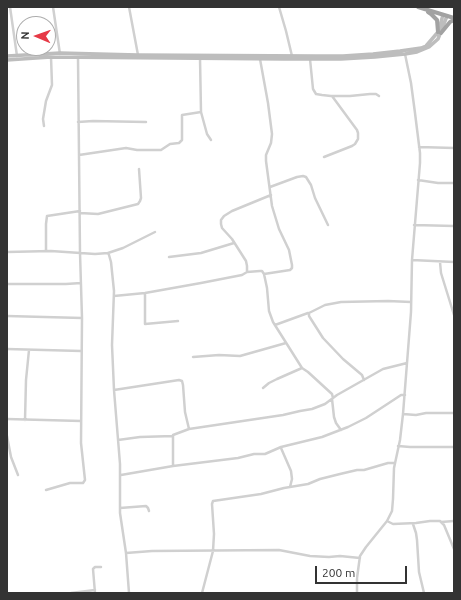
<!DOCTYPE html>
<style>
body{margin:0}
#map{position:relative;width:461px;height:600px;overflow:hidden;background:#fff;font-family:Ubuntu,sans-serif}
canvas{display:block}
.frame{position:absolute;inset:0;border:8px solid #333;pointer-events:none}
.north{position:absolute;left:16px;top:16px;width:40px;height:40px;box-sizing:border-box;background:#fff;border:1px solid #adadad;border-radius:50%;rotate:272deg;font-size:11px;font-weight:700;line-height:16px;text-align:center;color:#333}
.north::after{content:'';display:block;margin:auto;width:14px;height:18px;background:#e63946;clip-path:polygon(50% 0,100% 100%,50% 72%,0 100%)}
.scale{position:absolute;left:315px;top:566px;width:92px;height:18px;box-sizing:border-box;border:2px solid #333;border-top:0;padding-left:5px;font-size:12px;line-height:14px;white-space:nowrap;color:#333;-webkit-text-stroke:3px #fff;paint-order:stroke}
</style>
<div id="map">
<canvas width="461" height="600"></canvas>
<div class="frame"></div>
<div class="north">N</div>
<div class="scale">200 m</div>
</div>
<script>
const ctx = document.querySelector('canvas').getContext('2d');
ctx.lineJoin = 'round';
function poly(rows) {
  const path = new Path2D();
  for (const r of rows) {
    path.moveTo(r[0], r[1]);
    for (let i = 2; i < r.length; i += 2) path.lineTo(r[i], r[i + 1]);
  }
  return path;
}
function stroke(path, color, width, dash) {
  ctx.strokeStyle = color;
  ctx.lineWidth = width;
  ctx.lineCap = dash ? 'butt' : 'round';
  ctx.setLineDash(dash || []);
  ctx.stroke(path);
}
const minor = poly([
 [10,7,17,56],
 [53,7,60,54],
 [129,7,138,55],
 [279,7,286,31,292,56],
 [200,58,201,112,207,134,211,140],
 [310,59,313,89,316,94,322,95,331,96,350,96,370,94,376,94,379,96],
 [78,122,93,121,146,122],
 [44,126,43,119,46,101,52,85,51,57],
 [419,147,454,148],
 [79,155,126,148,137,150,161,150,170,144,179,143,182,140,182,115,201,112],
 [324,157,352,146,355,144,358,139,358,133,357,130,332,96],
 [418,180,438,183,454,183],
 [270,187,297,177,303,176,306,177,311,185,315,198,328,225],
 [80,213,98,214,138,204,140,201,141,198,139,169],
 [414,225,454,226],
 [46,251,46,224,47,216,80,211],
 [7,252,51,251,95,254,108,253,109,255,111,262,114,291,112,345,114,390,120,464,120,513,126,553,129,593],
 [108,253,123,248,155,232],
 [169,257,201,253,234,243],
 [412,260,454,262],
 [440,262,441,273,454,315],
 [247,272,247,266,246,261,232,239,222,228,221,224,221,220,224,216,232,211,271,195],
 [264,274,267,288,269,311,273,322,302,368,308,372,332,394,333,398],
 [7,284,66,284,81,283],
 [145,293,145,324,178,321],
 [114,296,145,293,201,283,242,275,247,272,260,271,262,271,264,274,290,270,292,268,292,265,289,250,279,229,272,206,266,161,266,155,271,143,272,134,268,103,260,59],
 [7,316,82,318],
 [275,325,308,313],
 [7,349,81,351],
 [193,357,219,355,240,356,286,343],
 [364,380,362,375,343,359,323,338,309,316,309,313,325,305,341,302,388,301,411,302],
 [263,388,269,383,277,379,302,368],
 [114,390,179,380,182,381,183,385,185,412,189,429,173,435,173,466],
 [332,399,334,417,336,423,341,430],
 [403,414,416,415,426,413,454,413],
 [7,419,81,421],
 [25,420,26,380,29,350],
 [189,429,283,415,300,411,312,409,325,404,337,395,383,369,407,363],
 [7,436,11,457,18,475],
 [118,440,140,437,173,436],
 [398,446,410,447,454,447],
 [281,448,291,471,292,479,290,487],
 [121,475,173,466,238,458,254,454,265,454,281,447,322,437,348,427,366,418,395,399,401,395,405,395],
 [46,490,70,483,83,483,85,480,81,443,82,318,80,253,78,58],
 [120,508,146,506,148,508,149,511],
 [387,521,393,524,416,523,430,521,440,521,444,525,454,549],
 [441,522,454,521],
 [413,524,416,533,417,540,419,572,424,593],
 [126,553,152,551,279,550,310,556,329,557,340,556,360,558],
 [71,593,95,590],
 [95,593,93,569,95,567,101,567],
 [202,593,213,551,214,534,212,504,213,501,261,494,284,488,308,484,320,479,340,474,357,470,364,470,388,463,395,463],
 [357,593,357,578,360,556,366,547,387,521,392,511,393,499,394,468,400,440,403,414,411,312,412,260,420,163,420,153,415,113,411,83,405,54]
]);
const secondary = poly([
 [7,56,60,53,138,55,316,56,343,56,373,54,400,51,421,48,426,46,438,32,443,15],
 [7,60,51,57,284,59,341,59,375,57,405,54,417,52,429,47,438,39,447,16]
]);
const trunk = poly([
 [418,7,454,18],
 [428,12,431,14,437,20,438,32],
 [441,33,450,22,454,20]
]);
stroke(minor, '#d0d0d0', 2.5);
stroke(secondary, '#bdbdbd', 3.5);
stroke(trunk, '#a2a2a2', 4);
</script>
